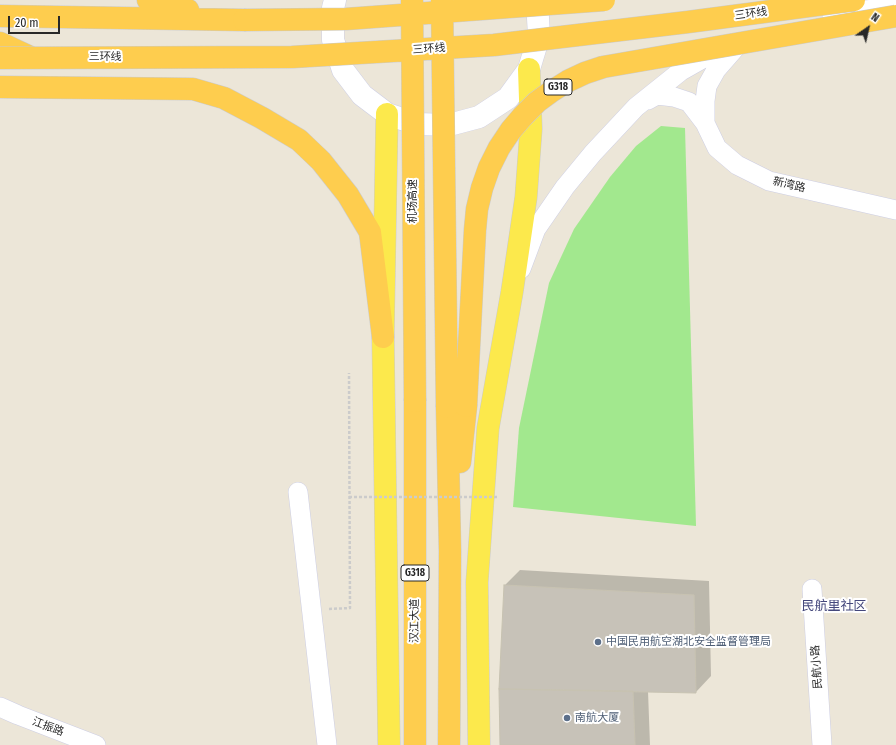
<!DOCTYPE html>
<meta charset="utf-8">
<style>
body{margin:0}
#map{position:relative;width:896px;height:745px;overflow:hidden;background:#ece6d8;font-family:"Fira Sans Condensed",sans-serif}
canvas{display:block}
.north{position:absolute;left:848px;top:8px;width:40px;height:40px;-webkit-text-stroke:3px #fff;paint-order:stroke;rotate:34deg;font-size:11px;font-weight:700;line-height:16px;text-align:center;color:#282828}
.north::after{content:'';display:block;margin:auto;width:14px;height:18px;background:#282828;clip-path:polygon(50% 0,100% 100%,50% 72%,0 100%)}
.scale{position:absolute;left:8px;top:16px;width:52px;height:18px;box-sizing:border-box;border:2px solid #282828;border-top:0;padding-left:5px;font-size:12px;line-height:14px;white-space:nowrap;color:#282828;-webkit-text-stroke:3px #fff;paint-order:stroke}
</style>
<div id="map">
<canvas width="896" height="745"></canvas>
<div class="north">N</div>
<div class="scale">20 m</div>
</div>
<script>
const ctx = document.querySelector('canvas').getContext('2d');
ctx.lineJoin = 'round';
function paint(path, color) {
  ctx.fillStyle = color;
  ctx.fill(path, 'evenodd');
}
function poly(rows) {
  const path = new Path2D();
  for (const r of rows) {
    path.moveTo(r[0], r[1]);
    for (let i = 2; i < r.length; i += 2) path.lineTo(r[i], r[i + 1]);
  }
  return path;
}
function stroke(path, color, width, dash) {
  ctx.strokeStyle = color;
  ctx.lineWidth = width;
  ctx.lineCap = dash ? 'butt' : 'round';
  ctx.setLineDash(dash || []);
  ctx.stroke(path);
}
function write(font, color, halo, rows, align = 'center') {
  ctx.font = font + ' "Fira Sans Condensed","Noto Sans SC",sans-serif';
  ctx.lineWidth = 4;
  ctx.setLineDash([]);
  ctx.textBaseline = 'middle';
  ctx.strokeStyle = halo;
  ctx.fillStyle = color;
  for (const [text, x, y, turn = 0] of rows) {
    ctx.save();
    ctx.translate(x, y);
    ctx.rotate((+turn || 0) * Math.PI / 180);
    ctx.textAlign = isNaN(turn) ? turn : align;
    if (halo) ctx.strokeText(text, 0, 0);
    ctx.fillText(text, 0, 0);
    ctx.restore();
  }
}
const green = poly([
 [661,126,685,128,696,526,513,507,519,428,549,283,574,229,610,177,636,146]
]);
const shadow = poly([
 [520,570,709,581,711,676,696,692,648,691,650,745,501,745,505,585]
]);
const building = poly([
 [504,585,694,595,696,693,499,689,504,585],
 [499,689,633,691,635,745,500,745,499,689]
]);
const path = poly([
 [329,609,350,608,349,373]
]);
const minor = poly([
 [832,16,866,10,896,6],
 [648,100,657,95,674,97,689,102,705,123,705,101,707,86,716,70,737,46],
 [705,123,717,148,737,165,769,181,896,210],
 [521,269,536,229,565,187,593,153,636,107,681,71,704,58,721,50],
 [298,492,327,745],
 [812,589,822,745],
 [0,707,18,715,96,745]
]);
const tertiary = poly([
 [335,0,333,8,333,40,343,70,362,95,387,114,417,124,449,125,479,117,508,98,529,69,539,36,537,0]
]);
const primary = poly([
 [387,114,383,337,389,745],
 [479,745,477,582,488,428,512,292,526,197,531,129,529,69]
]);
const trunk = poly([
 [148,0,164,5,188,10],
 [0,16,244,20],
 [0,43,30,57],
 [0,87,193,89,224,98,262,118,299,140,321,161,348,195,370,232,383,337],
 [415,401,415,745],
 [447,407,450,551,449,745],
 [460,462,466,406]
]);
const pathBridge = poly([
 [349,497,499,497]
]);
const trunkBridge = poly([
 [412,0,415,401],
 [442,0,447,407],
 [244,20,346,19,604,0],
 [0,58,292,57,494,45,688,22,854,0],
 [466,406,475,230,477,209,482,188,489,168,499,148,511,130,523,116,537,102,552,91,568,81,585,73,603,67,896,16]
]);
const markers = [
 [598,642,4,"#5c6f8a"],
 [567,718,4,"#5c6f8a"]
];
const shields = [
 [558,87,28],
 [415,573,28]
];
const shieldNames = [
 ["G318",558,87],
 ["G318",415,573]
];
const streetNames = [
 ["三环线",751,14,-8],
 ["三环线",429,49,-4],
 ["三环线",105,57],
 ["新湾路",789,185,13],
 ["机场高速",413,201,-90],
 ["汉江大道",415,621,-90],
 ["民航小路",817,667,-94],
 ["江振路",48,727,21]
];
const serviceNames = [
 ["中国民用航空湖北安全监督管理局",606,642],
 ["南航大厦",575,718]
];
const quarterNames = [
 ["民航里社区",834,606]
];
paint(green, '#a2e88e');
paint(shadow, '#0003');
paint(building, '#c7c2b8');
stroke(building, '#c7c2b1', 1);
stroke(minor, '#cdcee3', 20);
stroke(tertiary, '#cdcee3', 23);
stroke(primary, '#cbcbcb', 23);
stroke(trunk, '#cbcbcb', 23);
stroke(path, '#cbcbcb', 2.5, [3, 2]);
stroke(minor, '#fff', 19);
stroke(tertiary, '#fff', 22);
stroke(primary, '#fce94c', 22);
stroke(trunk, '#fecd4e', 22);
stroke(trunkBridge, '#cbcbcb', 23, []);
stroke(pathBridge, '#cbcbcb', 2.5, [3, 2]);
stroke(trunkBridge, '#fecd4e', 22);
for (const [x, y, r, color] of markers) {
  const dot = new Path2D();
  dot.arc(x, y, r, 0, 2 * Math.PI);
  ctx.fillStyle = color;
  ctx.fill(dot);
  stroke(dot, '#fff', 1.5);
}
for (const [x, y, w] of shields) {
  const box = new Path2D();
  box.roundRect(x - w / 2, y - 8, w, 16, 3);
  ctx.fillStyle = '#fff';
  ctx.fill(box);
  stroke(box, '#282828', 1);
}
write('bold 10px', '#282828', null, shieldNames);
write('11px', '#282828', '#fff', streetNames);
write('11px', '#4e5e75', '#fff', serviceNames, 'left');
write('13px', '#45487c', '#fff', quarterNames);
</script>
